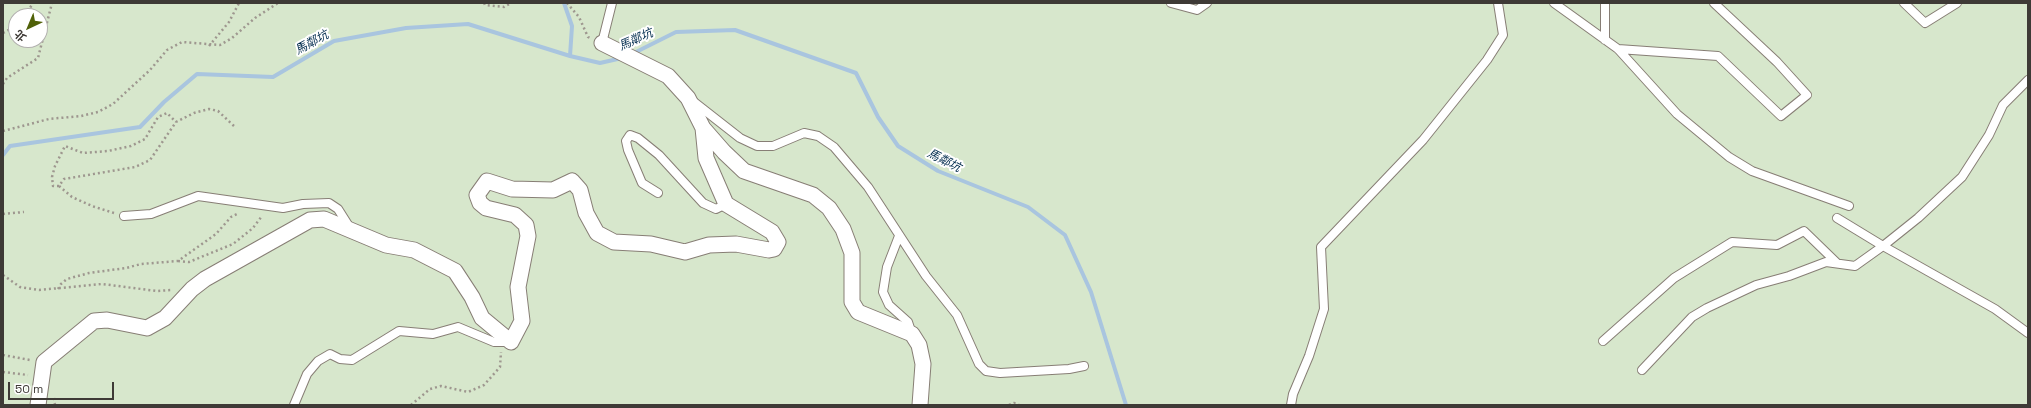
<!DOCTYPE html>
<meta charset="utf-8">
<style>
body{margin:0}
#map{position:relative;width:2031px;height:408px;overflow:hidden;background:#f9efe4;font-family:"Space Grotesk","Noto Sans TC",sans-serif}
canvas{display:block}
.frame{position:absolute;inset:0;border:4px solid #3e3a36;pointer-events:none}
.north{position:absolute;left:8px;top:8px;width:40px;height:40px;box-sizing:border-box;background:#fff;border:1px solid #b2b0af;border-radius:50%;rotate:224deg;font-size:11px;font-weight:700;line-height:16px;text-align:center;color:#3e3a36}
.north::after{content:'';display:block;margin:auto;width:14px;height:18px;background:#506108;clip-path:polygon(50% 0,100% 100%,50% 72%,0 100%)}
.scale{position:absolute;left:8px;top:382px;width:106px;height:18px;box-sizing:border-box;border:2px solid #3e3a36;border-top:0;padding-left:5px;font-size:12px;line-height:14px;white-space:nowrap;color:#3e3a36;-webkit-text-stroke:3px #fff;paint-order:stroke}
</style>
<div id="map">
<canvas width="2031" height="408"></canvas>
<div class="frame"></div>
<div class="north">北</div>
<div class="scale">50 m</div>
</div>
<script>
const ctx = document.querySelector('canvas').getContext('2d');
ctx.lineJoin = 'round';
function paint(path, color) {
  ctx.fillStyle = color;
  ctx.fill(path, 'evenodd');
}
function poly(rows) {
  const path = new Path2D();
  for (const r of rows) {
    path.moveTo(r[0], r[1]);
    for (let i = 2; i < r.length; i += 2) path.lineTo(r[i], r[i + 1]);
  }
  return path;
}
function stroke(path, color, width, dash) {
  ctx.strokeStyle = color;
  ctx.lineWidth = width;
  ctx.lineCap = dash ? 'butt' : 'round';
  ctx.setLineDash(dash || []);
  ctx.stroke(path);
}
function write(font, color, halo, rows, align = 'center') {
  ctx.font = font + ' "Space Grotesk","Noto Sans TC",sans-serif';
  ctx.lineWidth = 4;
  ctx.setLineDash([]);
  ctx.textBaseline = 'middle';
  ctx.strokeStyle = halo;
  ctx.fillStyle = color;
  for (const [text, x, y, turn = 0] of rows) {
    ctx.save();
    ctx.translate(x, y);
    ctx.rotate((+turn || 0) * Math.PI / 180);
    ctx.textAlign = isNaN(turn) ? turn : align;
    if (halo) ctx.strokeText(text, 0, 0);
    ctx.fillText(text, 0, 0);
    ctx.restore();
  }
}
const green = poly([
 [3,3,2028,3,2028,405,3,405],
 [16,16,40,16,40,40,16,40]
]);
const stream = poly([
 [564,3,572,26,570,56],
 [632,54,676,32,735,30,856,73,878,117,898,146,938,171,1028,207,1065,235,1091,292,1126,405],
 [3,155,10,146,140,127,164,102,197,74,273,77,334,41,406,28,468,24,570,56,600,63,622,58]
]);
const path = poly([
 [484,3,485,5,504,7,511,3],
 [567,3,579,17,588,37,590,38],
 [25,16,33,3],
 [3,33,16,26],
 [209,46,229,22,239,3],
 [3,84,7,78,38,58,52,3],
 [3,131,49,119,81,116,98,112,113,104,150,70,167,50,182,42,220,45,232,38,255,18,278,3],
 [59,186,53,186,52,177,55,166,65,146,83,153,108,151,131,146,145,139,158,117,167,113,176,122],
 [114,213,92,206,72,197,59,186,64,179,135,167,150,160,176,122,194,113,209,109,218,111,234,126],
 [3,214,24,212],
 [178,261,189,262,233,244,253,228,262,216],
 [3,275,20,287,39,290,102,284,157,291,172,290],
 [58,289,61,284,67,279,89,273,126,268,141,264,178,261,216,234,231,217,239,213],
 [3,355,30,360],
 [3,372,28,375],
 [54,398,55,405],
 [411,405,430,389,441,386,468,392,484,385,500,367,501,352],
 [1009,405,1014,403,1019,405]
]);
const lane = poly([
 [1171,3,1197,10,1207,3],
 [1554,3,1618,49,1677,114,1729,157,1752,171,1849,206],
 [1904,3,1925,23,1957,3],
 [1605,40,1605,3],
 [602,43,612,3],
 [1618,49,1718,56,1781,116,1807,95,1777,62,1714,3],
 [694,102,740,138,757,146,773,146,804,133,818,136,834,147,868,187,926,276,957,315,979,364,986,371,1000,373,1069,369,1084,366],
 [658,193,642,183,628,150,626,141,630,135,638,138,659,155,703,203,716,209,726,204],
 [124,216,151,214,198,196,283,208,303,204,329,203,338,209,350,228],
 [1837,218,1883,246,1995,309,2028,333],
 [899,236,887,267,883,292,889,305,908,322,912,334],
 [1603,341,1674,278,1732,242,1777,245,1804,231,1837,263],
 [1642,370,1692,317,1707,308,1756,285,1789,276,1826,262,1855,266,1883,246,1918,218,1962,177,1989,135,2003,105,2028,80],
 [294,405,307,374,318,361,330,354,340,359,352,360,399,331,433,334,458,327,494,342,508,342],
 [1291,405,1293,394,1309,356,1324,309,1321,247,1423,140,1487,60,1503,35,1498,3]
]);
const street = poly([
 [602,43,668,76,688,98,703,128,724,152,744,171,813,195,829,208,843,229,852,253,852,302,858,312,912,334,919,345,923,364,920,405],
 [38,405,44,362,94,321,107,320,147,328,165,318,192,289,205,279,310,220,324,219,386,245,414,250,455,271,472,297,482,318,511,342,522,321,518,287,528,236,526,225,515,215,486,208,480,203,477,195,487,181,512,189,553,190,572,181,580,190,586,213,597,233,614,242,651,244,685,252,709,245,736,244,769,250,774,249,778,242,772,232,726,204,706,158,703,128]
]);
const waterNames = [
 ["馬鄰坑",636,40,-24],
 ["馬鄰坑",312,43,-29],
 ["馬鄰坑",944,161,27]
];
paint(green, '#d7e7cc');
stroke(stream, '#a9c5df', 4);
stroke(lane, '#877e75', 10);
stroke(street, '#877e75', 17);
stroke(path, '#9e978f', 2.5, [2, 3]);
stroke(lane, '#fff', 8);
stroke(street, '#fff', 15);
write('italic 12px', '#002b4d', '#fff', waterNames);
</script>
